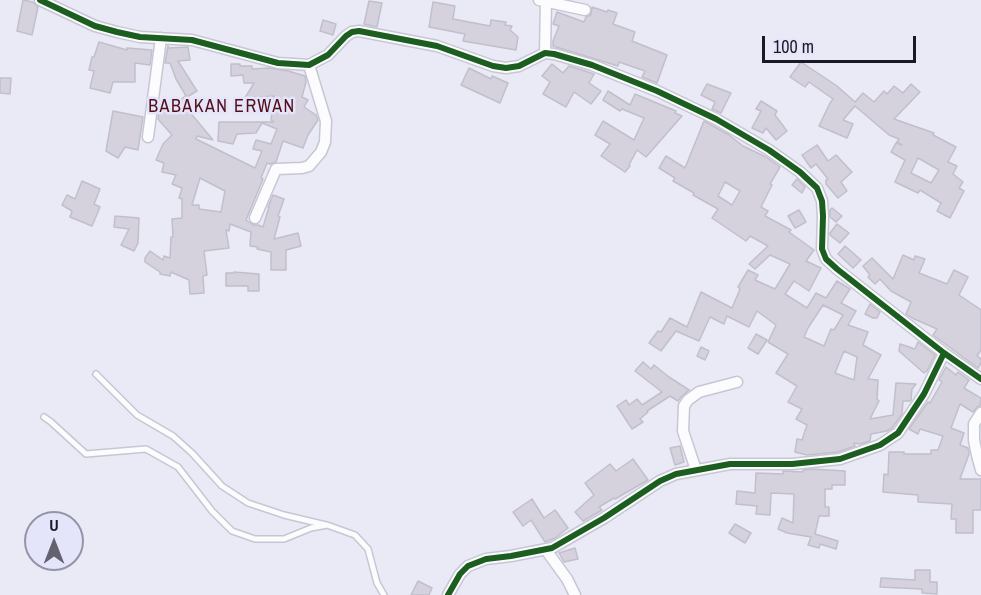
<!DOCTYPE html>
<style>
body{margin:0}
#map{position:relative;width:981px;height:595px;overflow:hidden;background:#e9eaf6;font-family:"Archivo Narrow",sans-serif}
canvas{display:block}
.north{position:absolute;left:24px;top:511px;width:60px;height:60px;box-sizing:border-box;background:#e4e5fb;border:2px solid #9394a6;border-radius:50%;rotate:0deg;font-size:16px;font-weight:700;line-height:24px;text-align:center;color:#1a1a27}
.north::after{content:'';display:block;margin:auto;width:21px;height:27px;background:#62636f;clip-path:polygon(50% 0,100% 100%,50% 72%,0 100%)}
.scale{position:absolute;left:762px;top:36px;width:154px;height:27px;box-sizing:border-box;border:3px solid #1a1a27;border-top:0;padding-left:8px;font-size:18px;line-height:21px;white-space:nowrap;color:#1a1a27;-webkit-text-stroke:4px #e4e5fb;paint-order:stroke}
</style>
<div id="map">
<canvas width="981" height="595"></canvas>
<div class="north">U</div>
<div class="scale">100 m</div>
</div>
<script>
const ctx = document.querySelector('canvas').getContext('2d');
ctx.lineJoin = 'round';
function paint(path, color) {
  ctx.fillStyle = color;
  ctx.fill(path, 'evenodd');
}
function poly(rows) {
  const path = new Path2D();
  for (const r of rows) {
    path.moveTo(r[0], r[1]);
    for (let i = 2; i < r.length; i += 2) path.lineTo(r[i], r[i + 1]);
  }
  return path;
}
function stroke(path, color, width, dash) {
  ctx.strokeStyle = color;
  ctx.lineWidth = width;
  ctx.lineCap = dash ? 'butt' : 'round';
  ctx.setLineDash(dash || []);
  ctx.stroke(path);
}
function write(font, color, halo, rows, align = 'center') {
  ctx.font = font + ' "Archivo Narrow",sans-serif';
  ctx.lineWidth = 5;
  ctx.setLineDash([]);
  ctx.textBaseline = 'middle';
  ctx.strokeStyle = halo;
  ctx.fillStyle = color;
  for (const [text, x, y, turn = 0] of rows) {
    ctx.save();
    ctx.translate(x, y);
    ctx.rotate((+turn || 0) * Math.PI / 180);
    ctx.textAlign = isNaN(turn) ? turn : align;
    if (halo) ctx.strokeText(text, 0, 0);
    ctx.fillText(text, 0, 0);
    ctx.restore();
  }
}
const building = poly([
 [23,0,33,2,38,7,32,35,17,31,23,0],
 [369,1,382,3,377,27,364,24,369,1],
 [433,2,455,6,453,19,490,26,491,20,506,22,505,25,512,26,510,30,518,37,516,50,463,41,465,34,429,27,433,2],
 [592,7,607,12,608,10,617,13,613,24,635,32,632,41,667,55,657,83,642,77,645,71,619,62,618,66,553,46,553,41,559,26,553,24,557,12,584,22,586,17,591,15,592,7],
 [323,20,336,24,333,35,320,31,323,20],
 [99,42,127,50,127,48,152,50,150,65,135,63,135,82,113,82,110,93,90,88,94,71,89,70,92,57,94,57,99,42],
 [168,46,169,48,188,47,190,60,178,61,197,91,187,97,194,108,189,111,213,140,197,136,196,139,255,168,262,151,253,149,256,140,271,144,277,129,262,123,256,133,237,134,233,144,218,141,219,122,274,122,271,120,274,96,245,98,254,83,244,83,243,75,231,76,231,64,240,64,240,66,252,66,252,69,269,68,288,71,305,76,306,82,302,97,308,100,304,107,316,115,318,120,308,135,303,148,283,141,276,162,270,164,267,163,261,178,263,179,246,220,253,225,258,225,263,227,269,207,268,207,273,195,284,199,278,216,280,217,274,239,298,233,301,246,286,250,286,270,271,270,271,252,257,249,258,247,250,246,251,232,230,224,229,231,226,230,229,248,204,251,207,275,203,276,204,293,190,294,189,280,171,272,170,276,160,274,160,272,145,262,145,258,150,251,163,260,164,256,170,258,171,237,173,237,172,219,182,218,182,199,179,198,182,188,172,184,176,175,162,172,164,163,156,160,163,144,172,135,158,119,159,112,165,107,166,109,186,96,176,79,170,63,165,63,168,46],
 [200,178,225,191,221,212,199,209,199,205,192,205,200,178],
 [801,62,837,86,855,102,863,93,874,102,884,91,887,94,894,86,903,93,911,84,920,92,894,119,934,133,933,135,956,147,948,162,957,166,953,174,963,182,959,188,964,191,950,218,937,211,941,203,920,190,918,193,895,182,905,160,891,152,896,143,902,145,897,142,899,139,889,135,855,106,843,120,853,124,847,138,819,126,830,103,833,99,809,82,805,87,790,77,801,62],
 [918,158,939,170,931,183,911,173,918,158],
 [552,64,563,73,569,66,594,74,589,83,601,91,591,104,574,92,566,107,543,94,550,82,542,76,552,64],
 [469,68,491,79,492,76,508,83,500,103,461,85,469,68],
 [0,78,11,78,10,94,0,93,0,78],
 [707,84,731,93,721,113,712,109,715,102,701,95,707,84],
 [608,91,630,105,635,94,676,111,675,113,682,116,646,157,637,150,629,165,630,166,625,172,601,156,610,144,595,135,603,121,634,140,644,118,622,109,620,111,603,100,608,91],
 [761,101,777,111,775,115,787,131,776,140,766,128,763,133,752,128,761,111,756,109,761,101],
 [113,111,143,117,138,150,125,147,118,158,106,151,113,111],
 [704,121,729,135,743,146,766,157,780,167,770,184,772,185,761,207,768,211,765,216,791,230,789,232,814,250,806,261,821,268,809,291,794,281,785,294,807,308,816,293,826,298,837,281,850,289,841,303,856,311,848,325,868,332,863,345,881,355,868,379,878,380,877,399,879,401,870,419,893,415,896,383,916,384,912,389,911,400,910,401,903,401,902,414,892,428,887,431,871,434,870,441,860,444,854,443,855,446,838,452,807,455,795,452,797,439,802,440,807,425,796,419,802,409,788,402,797,386,776,373,788,354,768,342,776,325,757,311,749,327,727,316,724,324,710,317,699,341,676,331,661,351,649,343,658,331,661,332,670,318,687,327,701,292,732,308,740,289,738,287,748,270,758,275,755,280,775,289,790,264,770,255,755,269,749,264,768,246,750,236,746,241,712,218,718,209,693,195,694,193,673,181,675,178,659,168,666,156,685,168,704,121],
 [725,182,740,191,732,205,718,196,725,182],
 [823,305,843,315,834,330,831,329,824,346,804,337,808,328,823,305],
 [844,351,857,357,854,380,835,373,844,351],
 [817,145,828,161,836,155,852,172,841,182,847,191,838,198,826,184,826,180,828,179,816,164,811,168,802,155,817,145],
 [797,179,805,187,802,193,792,185,797,179],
 [82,181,100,189,94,204,100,207,92,226,70,217,72,211,62,205,67,195,75,199,82,181],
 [832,208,842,216,836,222,830,217,830,210,832,208],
 [799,210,806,222,795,228,788,216,799,210],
 [115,216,139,218,138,243,134,251,121,245,129,229,114,227,115,216],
 [837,224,849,233,840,243,830,235,830,233,837,224],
 [845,246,861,260,853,268,838,254,845,246],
 [903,255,914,260,915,256,925,259,919,273,947,284,954,270,968,277,959,295,981,310,981,350,977,356,981,359,981,363,978,368,933,335,937,329,912,318,906,314,911,302,891,291,880,279,875,284,868,277,870,275,863,266,872,258,893,279,903,255],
 [234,272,259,274,259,291,248,291,248,286,226,286,226,273,234,273,234,272],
 [870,304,880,312,877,318,873,318,865,314,870,304],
 [756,334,767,340,758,354,748,348,756,334],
 [918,342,935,355,927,371,924,373,899,351,900,344,915,349,918,342],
 [701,347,709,351,705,360,697,356,701,347],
 [643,362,651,369,654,365,669,377,689,390,682,396,678,401,670,396,647,411,648,412,640,419,643,422,632,429,617,406,626,400,629,405,637,399,642,405,662,392,635,371,643,362],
 [946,367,956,375,958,372,969,380,964,388,981,398,980,406,977,407,973,412,960,404,951,428,964,433,960,445,968,448,969,454,960,479,981,479,981,510,973,510,973,533,956,533,956,519,951,519,952,504,918,502,918,495,883,492,884,474,888,475,889,452,904,452,904,454,931,454,931,450,938,450,943,436,920,429,918,434,909,429,928,402,930,403,942,382,939,380,946,367],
 [680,446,684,462,675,465,670,448,680,446],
 [633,459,648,480,615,499,614,498,599,507,602,510,583,521,575,512,594,495,585,483,610,464,616,471,633,459],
 [812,469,845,471,845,485,832,485,832,489,825,489,825,507,829,507,829,516,819,516,815,534,838,541,836,549,820,544,819,548,808,545,811,537,787,533,778,529,782,518,793,523,794,494,771,493,770,515,756,514,757,506,736,504,737,491,755,493,756,473,783,474,783,471,803,472,803,470,812,469],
 [532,499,544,518,555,510,568,528,555,538,545,542,531,520,523,526,513,512,532,499],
 [735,524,751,533,745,543,729,533,735,524],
 [575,548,578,559,564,562,559,553,575,548],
 [915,570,930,570,930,582,937,582,937,594,922,593,922,589,880,587,881,578,915,580,915,570],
 [418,581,432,588,429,595,411,595,418,581]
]);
const service = poly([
 [96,374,137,415,173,436,192,453,222,486,248,503,284,515,326,525],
 [44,417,51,422,86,454,146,449,178,467,212,511,232,531,255,539,284,539,311,528,327,525,355,535,368,549,377,583,384,595]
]);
const minor = poly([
 [40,0,95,26,117,32,140,37,192,40,278,63,309,65,328,55,346,36,352,32,359,31,437,46,493,66,506,68,519,66,545,53,554,54,592,65,657,91,716,119,769,150,800,172,817,188,822,201,823,216,822,249,826,259,837,269,944,353,981,379],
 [539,0,585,10],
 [545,53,546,0],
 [148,137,161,38],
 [255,218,276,169,302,168,309,166,321,152,325,142,326,121,309,65],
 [981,413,974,424,974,440,977,455,981,470],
 [696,470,683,431,684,406,688,400,699,392,737,382],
 [546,550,567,579,575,595],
 [448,595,460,574,468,566,486,559,511,556,552,548,604,518,660,481,676,474,730,464,792,464,840,459,880,445,898,433,924,394,944,353]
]);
const cycleway = poly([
 [40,0,95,26,117,32,140,37,192,40,278,63,309,65,328,55,346,36,352,32,359,31,437,46,493,66,506,68,519,66,545,53,554,54,592,65,657,91,716,119,769,150,800,172,817,188,822,201,823,216,822,249,826,259,837,269,944,353,981,379],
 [448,595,460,574,468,566,486,559,511,556,552,548,604,518,660,481,676,474,730,464,792,464,840,459,880,445,898,433,924,394,944,353]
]);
const neighbourhoodNames = [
 ["BABAKAN ERWAN",222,107]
];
paint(building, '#d5d2de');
stroke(building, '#c1bfcb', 1.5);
stroke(service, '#c6c7d3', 8);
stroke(minor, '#c6c7d3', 13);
stroke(service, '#fcfcfe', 5);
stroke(minor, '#fcfcfe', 10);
stroke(cycleway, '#1b5e20', 6);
ctx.letterSpacing = '1.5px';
write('18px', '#540e17', '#e4e5fb', neighbourhoodNames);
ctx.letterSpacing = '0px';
</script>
